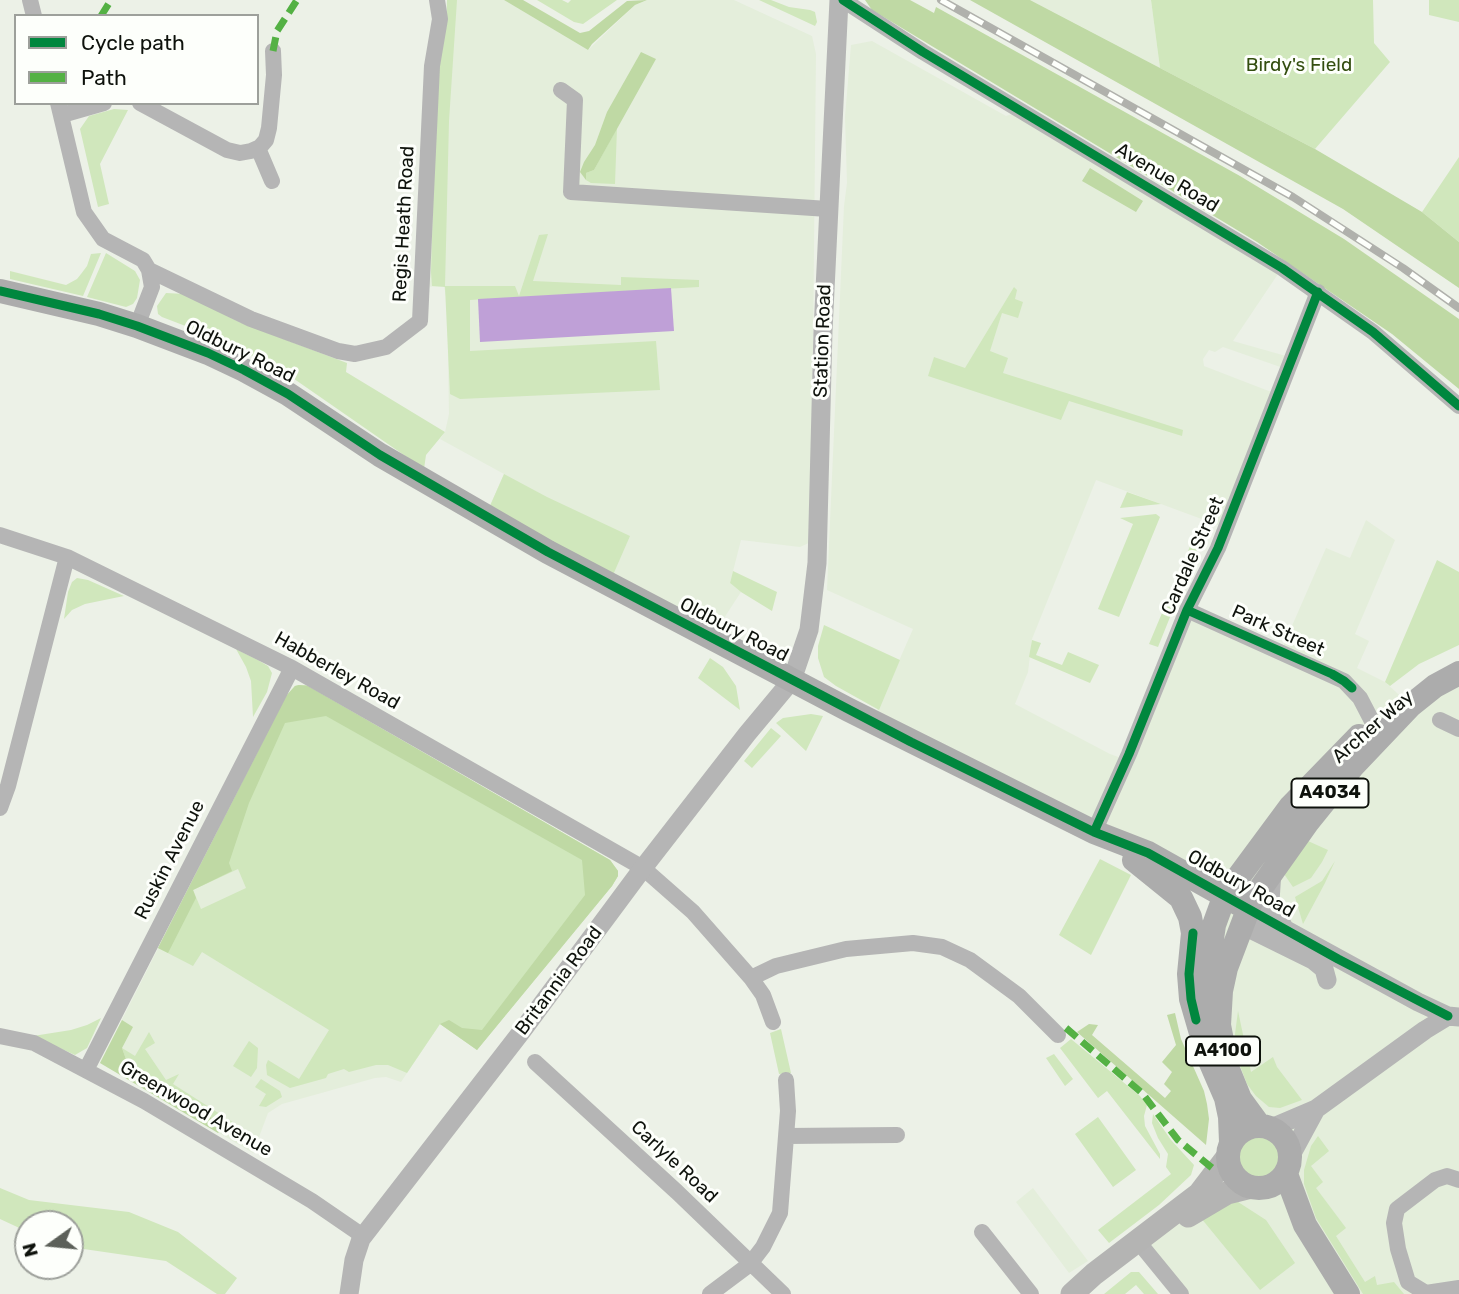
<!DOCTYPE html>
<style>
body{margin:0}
#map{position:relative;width:1459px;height:1294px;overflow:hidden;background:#ecf1e7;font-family:Rubik,sans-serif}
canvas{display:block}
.legend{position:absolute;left:14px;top:14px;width:245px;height:91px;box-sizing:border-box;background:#fdfffb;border:2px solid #9da09b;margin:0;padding:9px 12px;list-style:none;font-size:21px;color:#0e120c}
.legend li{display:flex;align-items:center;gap:14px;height:35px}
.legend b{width:35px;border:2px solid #9da09b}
.north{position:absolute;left:14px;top:1210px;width:70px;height:70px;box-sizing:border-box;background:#fdfffb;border:2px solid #9da09b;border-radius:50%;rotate:255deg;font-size:19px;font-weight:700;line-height:28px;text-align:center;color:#0e120c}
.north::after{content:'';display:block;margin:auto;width:24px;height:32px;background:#5c6059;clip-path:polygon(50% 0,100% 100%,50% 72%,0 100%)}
</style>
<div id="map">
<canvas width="1459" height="1294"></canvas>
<ul class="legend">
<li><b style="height:9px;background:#00873e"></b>Cycle path</li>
<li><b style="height:9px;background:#54b144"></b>Path</li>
</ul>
<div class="north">N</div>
</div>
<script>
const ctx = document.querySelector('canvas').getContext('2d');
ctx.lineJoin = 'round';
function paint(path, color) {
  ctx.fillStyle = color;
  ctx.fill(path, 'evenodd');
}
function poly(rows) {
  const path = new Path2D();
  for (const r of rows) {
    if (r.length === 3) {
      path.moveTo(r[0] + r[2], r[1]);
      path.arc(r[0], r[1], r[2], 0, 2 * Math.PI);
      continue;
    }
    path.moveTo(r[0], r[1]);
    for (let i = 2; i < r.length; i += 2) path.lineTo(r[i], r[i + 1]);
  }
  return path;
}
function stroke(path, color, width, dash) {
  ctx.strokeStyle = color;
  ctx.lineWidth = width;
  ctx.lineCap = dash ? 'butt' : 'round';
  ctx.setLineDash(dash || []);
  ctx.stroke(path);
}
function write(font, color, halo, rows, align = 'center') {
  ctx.font = font + ' Rubik,sans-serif';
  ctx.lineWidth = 6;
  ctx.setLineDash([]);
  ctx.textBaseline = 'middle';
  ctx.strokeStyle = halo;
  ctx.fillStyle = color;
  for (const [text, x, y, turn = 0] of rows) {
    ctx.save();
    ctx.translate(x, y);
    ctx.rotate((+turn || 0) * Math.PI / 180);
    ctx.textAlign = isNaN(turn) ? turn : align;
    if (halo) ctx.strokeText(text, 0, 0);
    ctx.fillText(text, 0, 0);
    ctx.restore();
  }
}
const built = poly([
 [448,0,504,0,588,50,635,5,647,0,734,0,812,36,816,54,811,542,800,547,741,540,730,583,741,592,711,638,489,508,504,474,440,439,445,432,449,414,447,301,444,286,423,287],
 [1030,0,1151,0,1160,68,1080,26],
 [872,41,1006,116,1022,111,1282,268,1233,341,1293,358,1289,370,1223,347,1215,352,1209,350,1203,359,1204,366,1279,395,1226,528,1096,480,1032,639,1028,672,1015,704,1110,754,1127,760,1187,610,1281,651,1326,548,1350,558,1366,520,1395,540,1355,634,1369,641,1357,668,1385,682,1408,703,1459,669,1459,1294,1180,1294,1141,1245,1253,1160,1233,1104,1216,970,1229,910,872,722,913,629,827,590,844,206,847,183,845,117,851,45],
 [299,685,308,686,610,860,618,871,618,876,477,1050,440,1024,401,1082,386,1077,375,1078,282,1104,268,1113,253,1153,100,1063,286,696,295,686],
 [1033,1188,1088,1261,1069,1273,1016,1202]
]);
const green = poly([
 [447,0,457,0,449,121,445,286,515,286,519,296,539,235,548,234,533,281,621,285,621,277,699,280,699,287,470,300,470,351,656,341,660,390,460,399,450,394,445,287,432,286,431,272,437,65,446,26],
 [537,0,562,0,568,3,571,0,617,0,583,24,574,22],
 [759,0,771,0,789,7,810,10,815,12,817,22,815,26],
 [1151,0,1373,0,1374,43,1390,62,1315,149,1160,68],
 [1429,0,1459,0,1459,22,1429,15],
 [114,109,128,110,100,164,109,204,98,207,80,129,89,116],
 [617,128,615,184,591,183,586,180,586,173,594,170],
 [1459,157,1459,242,1422,212],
 [101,253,83,296,10,279,10,271,66,285,77,279,81,274,87,266,91,254],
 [106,253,135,271,140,280,137,298,133,304,126,307,87,297],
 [1014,287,1017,290,1015,299,1023,302,1018,318,1002,313,990,351,1008,358,1003,373,1183,430,1182,436,1069,401,1061,420,928,376,934,357,965,368],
 [166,293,185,294,239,322,347,363,346,372,445,432,426,455,424,469,287,374,222,340,162,317,158,314,157,306],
 [504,474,547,497,630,536,613,575,489,508],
 [1127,492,1161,504,1120,508],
 [1156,514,1160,517,1119,617,1098,609,1133,524,1120,518],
 [1196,532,1203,535,1158,647,1149,644],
 [1437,560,1459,572,1459,645,1419,664,1390,686,1385,682],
 [733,571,777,592,772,611,741,592,730,583],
 [77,578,88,580,124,596,85,604,72,610,64,619,68,592,72,582],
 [824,625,900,660,879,710,836,686,824,677,818,658,818,646],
 [1032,640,1041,643,1036,655,1062,665,1068,652,1099,665,1090,683,1029,657],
 [236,649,258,660,268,666,272,673,267,692,253,717,251,681,246,667],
 [710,658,723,667,736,686,740,710,698,678],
 [299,685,306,685,610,860,618,871,618,876,612,886,477,1050,440,1024,407,1073,388,1065,376,1065,349,1072,344,1069,328,1074,326,1078,290,1088,267,1075,266,1065,268,1060,299,1079,329,1030,202,952,193,966,158,948,286,696,295,686],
 [238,869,246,888,201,909,193,890],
 [811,714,823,716,806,751,776,723,783,718],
 [771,728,781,736,752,768,744,761],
 [1308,841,1328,850,1322,862,1311,878,1293,887,1284,874],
 [1100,859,1131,875,1091,955,1059,935],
 [1335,861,1325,883,1303,924,1295,897,1322,881],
 [1238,1011,1251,1072,1273,1057,1277,1067,1302,1100,1280,1108,1269,1107,1256,1096,1247,1084,1237,1058,1235,1034],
 [101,1018,87,1048,75,1055,33,1036,71,1030,87,1025],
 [781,1029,791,1073,779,1074,770,1033],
 [149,1032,155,1043,145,1049,166,1080,179,1074,173,1084,267,1144,262,1151,128,1065,122,1048,135,1056],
 [1071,1039,1140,1096,1147,1105,1144,1116,1145,1126,1160,1154,1160,1159,1107,1091,1098,1098,1060,1048],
 [249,1041,258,1048,257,1068,251,1077,233,1066],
 [1054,1054,1073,1079,1065,1086,1046,1058],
 [261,1079,280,1091,282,1097,266,1107,259,1106,266,1094,255,1087],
 [1153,1114,1171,1140,1194,1165,1191,1175,1159,1205,1109,1243,1098,1230,1171,1174,1166,1167,1168,1154,1158,1138,1152,1123],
 [1098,1117,1136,1170,1113,1187,1075,1134],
 [1258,1157,22],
 [1318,1136,1329,1151,1311,1166,1323,1182,1316,1188,1346,1228,1336,1236,1365,1282,1375,1276,1377,1285,1394,1282,1404,1294,1363,1294,1316,1218,1304,1184,1304,1170,1311,1146],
 [0,1188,29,1200,129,1212,178,1232,237,1278,225,1294,217,1294,166,1261,70,1247,70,1224,28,1224,28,1232,0,1219],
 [1235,1200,1266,1220,1295,1263,1260,1290,1201,1218],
 [1131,1272,1139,1272,1158,1294,1144,1294,1136,1285,1125,1294,1104,1294]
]);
const forest = poly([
 [504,0,523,0,580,33,589,31,627,1,647,0,635,5,592,44,588,50],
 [865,0,910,0,934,13,936,7,1240,176,1344,239,1459,319,1459,389,1392,334,1257,242,872,10],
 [970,0,1030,0,1315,149,1422,212,1459,242,1459,288,1343,209],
 [641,52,656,59,594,170,586,173,586,180,580,172,584,162,595,145,607,112],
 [1090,168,1143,201,1136,212,1082,181],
 [299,685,308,686,610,860,618,871,618,876,612,886,477,1050,440,1024,449,1020,462,1028,482,1030,585,895,582,860,326,716,285,723,249,803,229,863,232,871,193,890,196,898,168,953,158,948,286,696,295,686],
 [1175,1013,1181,1039,1204,1091,1207,1104,1209,1119,1206,1145,1077,1032,1089,1024,1098,1025,1092,1035,1165,1098,1171,1091,1164,1084,1172,1072,1162,1062,1176,1045,1167,1015],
 [122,1020,133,1027,122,1048,128,1065,224,1126,218,1133,100,1063]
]);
const water = poly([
 [671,288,674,331,480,342,478,299]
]);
const minor = poly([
 [30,0,34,16],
 [843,0,923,52,1282,268,1373,332,1459,406],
 [561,90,575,100,571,192,828,209],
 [58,103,84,212,103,239,143,260,149,270,152,287,137,326],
 [140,103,227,150,240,153,251,151,260,147,266,140,269,128,274,75,273,51],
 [62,115,104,103],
 [258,148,272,181],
 [149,270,251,319,338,351,355,354,386,347,420,321,432,66,440,19,437,0],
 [0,535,67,557,292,668,643,868,693,912,751,978,763,995,773,1022],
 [1187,610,1344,681,1360,698,1373,723],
 [1440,720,1459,729],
 [0,808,8,786,67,557],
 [1094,832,1129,754,1187,610,1218,548,1318,292],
 [751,978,776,966,846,949,913,943,942,947,970,960,1019,996,1058,1035],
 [0,1036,34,1043,144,1101,312,1201,363,1236],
 [535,1062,677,1192,783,1294],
 [86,1070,292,668],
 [787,1136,897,1135],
 [1459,1180,1447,1176,1435,1180,1397,1209,1394,1223,1398,1249,1408,1282,1426,1293,1459,1288],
 [982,1232,1031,1294],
 [1145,1250,1181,1294],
 [710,1294,750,1264,763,1247,780,1213,788,1111,786,1080]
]);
const tertiary = poly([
 [1272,871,1270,901,1284,928],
 [1248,909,1418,1002,1448,1016,1459,1017],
 [1242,925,1313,960,1324,969,1327,980],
 [1269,1129,1316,1109,1425,1030,1448,1016],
 [1290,1157,1316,1109],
 [349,1294,354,1260,361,1239,522,1031,643,868,747,734,792,680,809,630,817,563,823,331,839,0]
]);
const secondary = poly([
 [1188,1216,1227,1193,1251,1187],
 [1072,1294,1094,1274,1199,1194,1228,1156]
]);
const primary = poly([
 [0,291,99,314,137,326,208,353,244,370,288,394,380,455,548,552,849,710,1094,832,1148,853,1248,909],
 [1134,860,1181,898,1190,917,1193,933,1189,974,1191,999,1207,1054,1226,1098,1230,1117,1231,1142],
 [1207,1012,1206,980,1209,959,1214,925,1222,903,1234,883,1291,806,1359,736],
 [1259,1125,1240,1099,1227,1067,1219,1025,1221,991,1226,968,1251,902,1307,823,1353,766,1410,706,1435,686,1459,673],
 [1259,1157,31],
 [1286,1174,1305,1225,1348,1294]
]);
const rail = poly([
 [941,0,1293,197,1403,268,1459,308]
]);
const quiet = poly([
 [101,16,111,0],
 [273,51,277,31,297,0],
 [1066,1028,1142,1093,1178,1140,1217,1172]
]);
const cycleway = poly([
 [843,0,923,52,1282,268,1373,332,1459,406],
 [0,291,99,314,137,326,208,353,244,370,288,394,380,455,548,552,911,742,1094,832,1148,853,1338,959,1448,1016],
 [1187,610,1332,674,1344,681,1352,688],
 [1094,832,1129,754,1187,610,1218,548,1318,292],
 [1193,933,1189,974,1191,999,1196,1020]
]);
const shields = [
 [1330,793,77],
 [1223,1051,74]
];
const shieldNames = [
 ["A4034",1330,793],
 ["A4100",1223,1051]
];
const parkNames = [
 ["Birdy's Field",1299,66]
];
const streetNames = [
 ["Avenue Road",1167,178,31],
 ["Regis Heath Road",404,224,-87],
 ["Station Road",823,341,-88],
 ["Oldbury Road",240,352,26],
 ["Cardale Street",1193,556,-66],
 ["Oldbury Road",734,630,27],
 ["Park Street",1278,631,24],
 ["Habberley Road",337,671,29],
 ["Archer Way",1373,727,-41],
 ["Ruskin Avenue",170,860,-63],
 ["Oldbury Road",1241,884,29],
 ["Britannia Road",559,981,-53],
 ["Greenwood Avenue",196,1109,30],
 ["Carlyle Road",674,1162,43]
];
paint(built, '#e4eedb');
paint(green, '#d0e7bc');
paint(forest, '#bfd9a4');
paint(water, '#bfa0d7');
stroke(minor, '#b5b5b5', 16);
stroke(tertiary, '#b5b5b5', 19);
stroke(secondary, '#b4b4b3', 23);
stroke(primary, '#acacac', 24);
stroke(rail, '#b0b1ac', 8);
stroke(rail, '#fdfffb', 5, [16]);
stroke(quiet, '#54b144', 7, [14, 7]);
stroke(cycleway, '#00873e', 9);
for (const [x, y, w] of shields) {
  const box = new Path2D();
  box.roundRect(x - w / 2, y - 14.5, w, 29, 5);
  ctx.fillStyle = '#fdfffb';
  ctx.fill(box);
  stroke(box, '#0e120c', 2);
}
write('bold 18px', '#0e120c', null, shieldNames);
write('19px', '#334e0f', '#fdfffb', parkNames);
write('19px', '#0e120c', '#fdfffb', streetNames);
</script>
